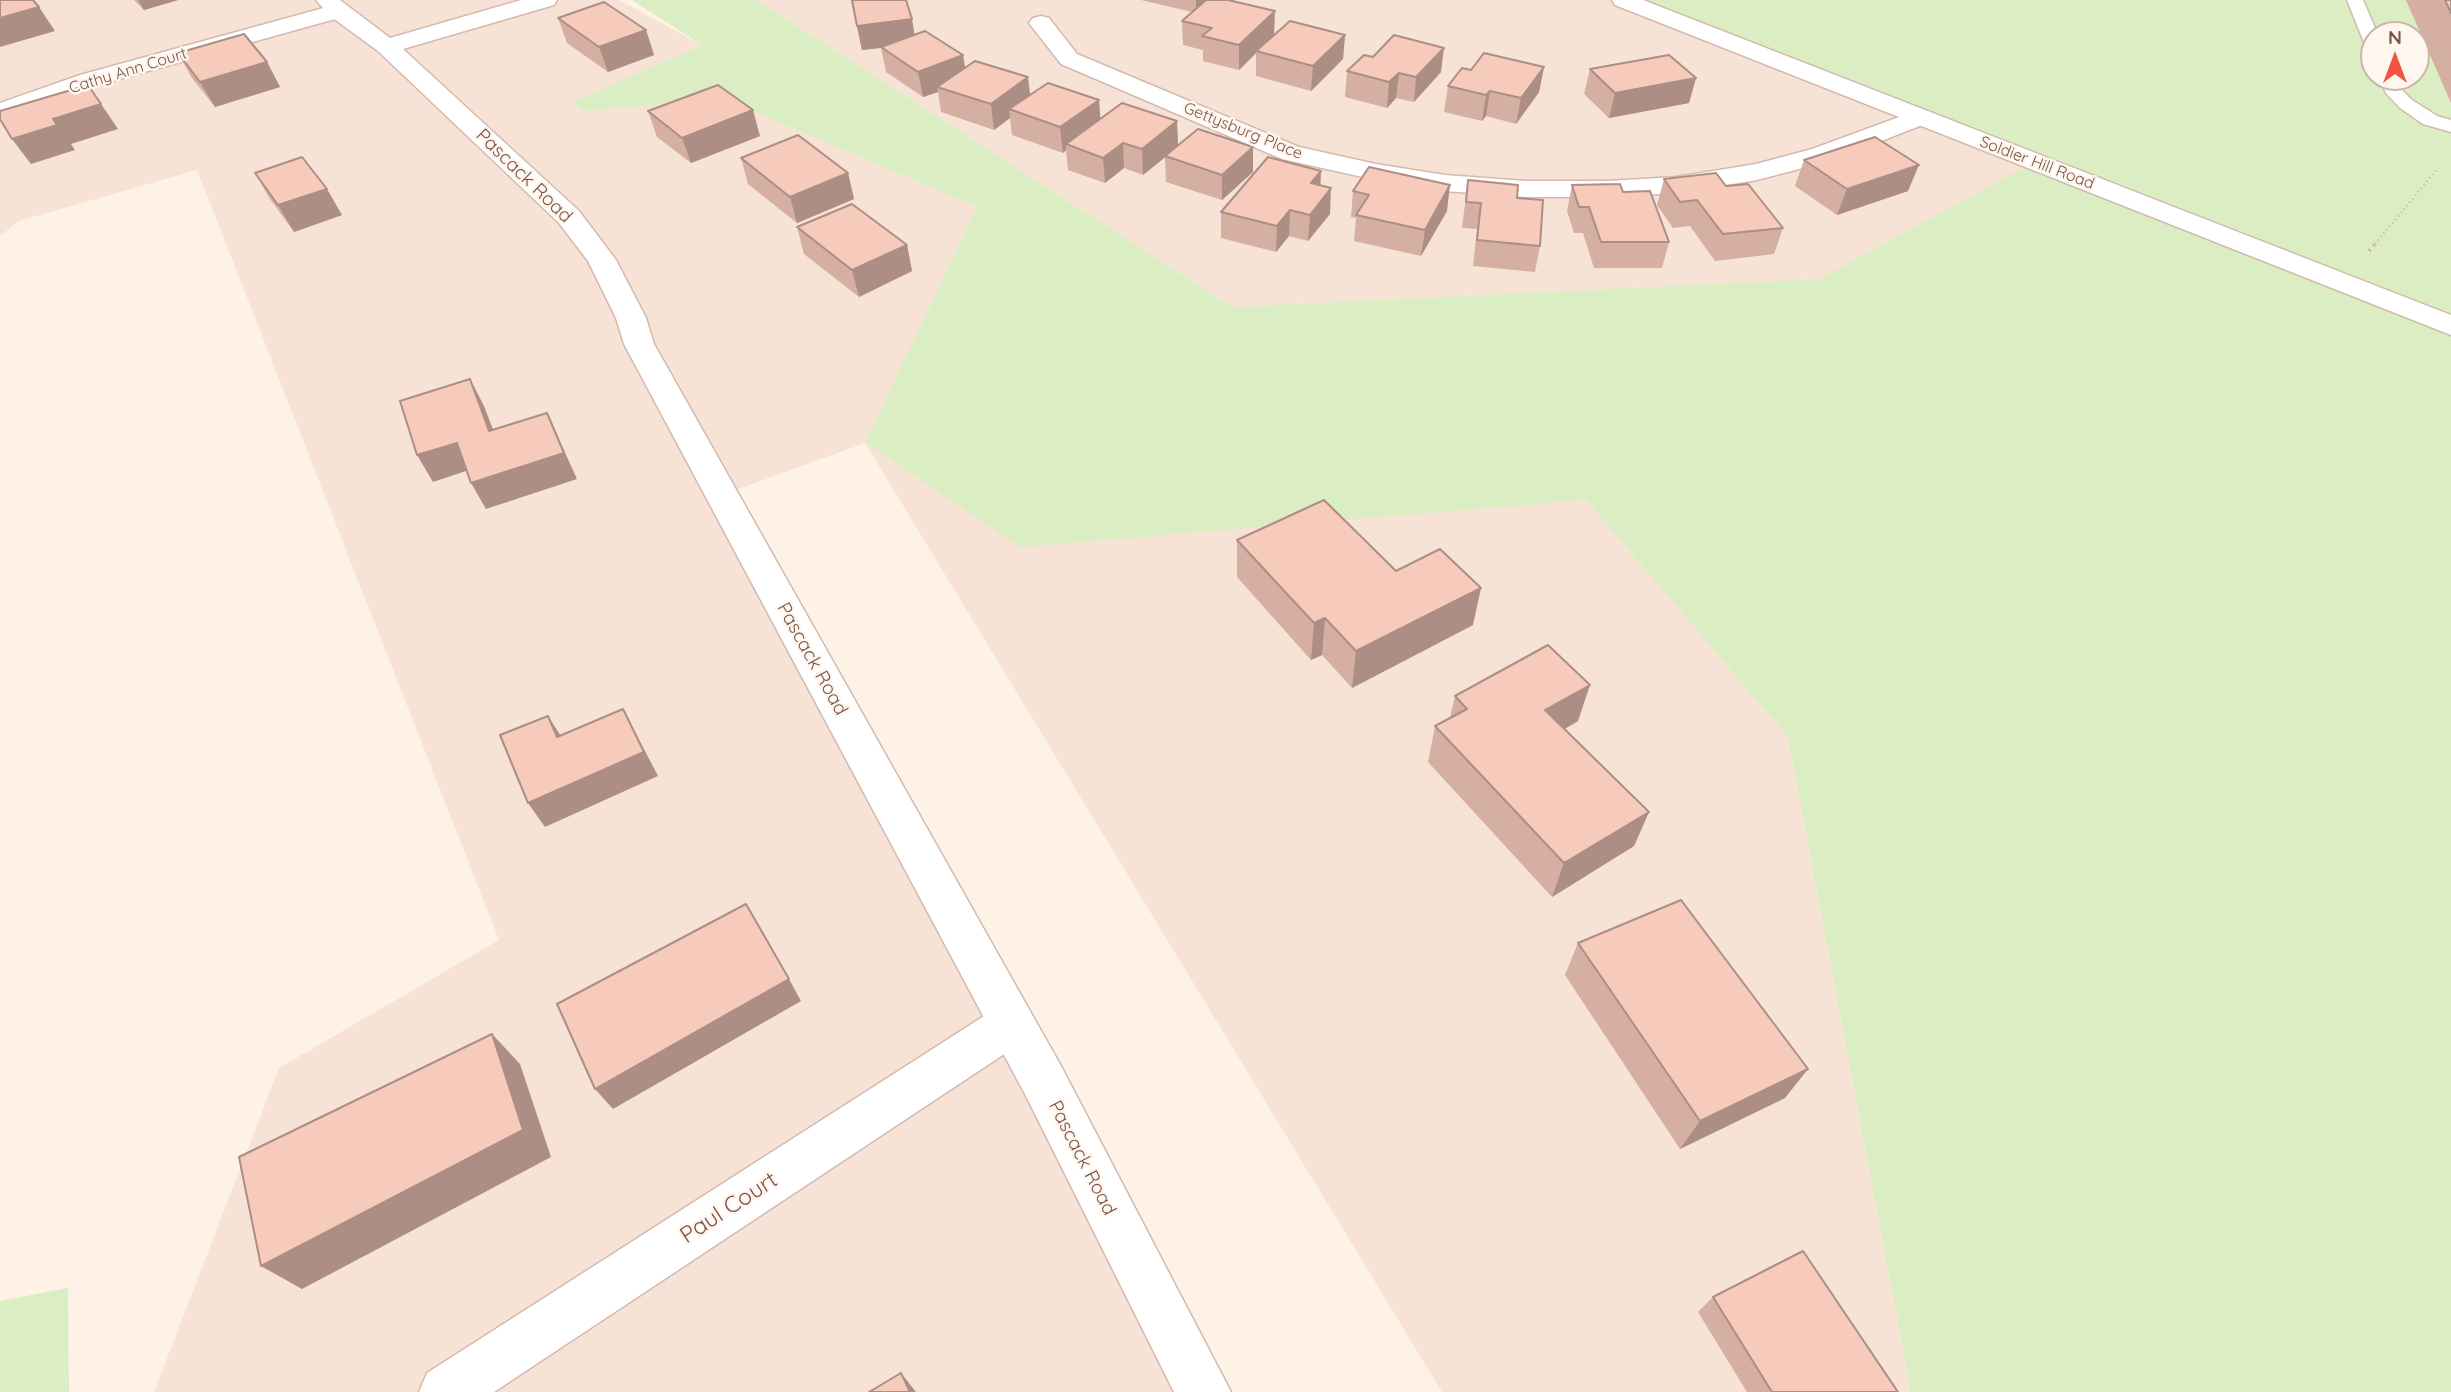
<!DOCTYPE html>
<style>
body{margin:0}
#map{position:relative;width:2451px;height:1392px;overflow:hidden;background:#fef2e7;font-family:Quicksand,sans-serif}
canvas{display:block}
.north{position:absolute;left:2360px;top:21px;width:70px;height:70px;box-sizing:border-box;background:#fff7ef;border:2px solid #cab6ac;border-radius:50%;rotate:0deg;font-size:19px;font-weight:700;line-height:28px;text-align:center;color:#7a5448}
.north::after{content:'';display:block;margin:auto;width:24px;height:32px;background:#f15343;clip-path:polygon(50% 0,100% 100%,50% 72%,0 100%)}
</style>
<div id="map">
<canvas width="2451" height="1392"></canvas>
<div class="north">N</div>
</div>
<script>
const ctx = document.querySelector('canvas').getContext('2d');
ctx.lineJoin = 'round';
function paint(path, color) {
  ctx.fillStyle = color;
  ctx.fill(path, 'evenodd');
}
function poly(rows) {
  const path = new Path2D();
  for (const r of rows) {
    path.moveTo(r[0], r[1]);
    for (let i = 2; i < r.length; i += 2) path.lineTo(r[i], r[i + 1]);
  }
  return path;
}
function stroke(path, color, width, dash) {
  ctx.strokeStyle = color;
  ctx.lineWidth = width;
  ctx.lineCap = dash ? 'butt' : 'round';
  ctx.setLineDash(dash || []);
  ctx.stroke(path);
}
function write(font, color, halo, rows, align = 'center') {
  ctx.font = font + ' Quicksand,sans-serif';
  ctx.lineWidth = 5;
  ctx.setLineDash([]);
  ctx.textBaseline = 'middle';
  ctx.strokeStyle = halo;
  ctx.fillStyle = color;
  for (const [text, x, y, turn = 0] of rows) {
    ctx.save();
    ctx.translate(x, y);
    ctx.rotate((+turn || 0) * Math.PI / 180);
    ctx.textAlign = isNaN(turn) ? turn : align;
    if (halo) ctx.strokeText(text, 0, 0);
    ctx.fillText(text, 0, 0);
    ctx.restore();
  }
}
const residential = poly([
 [0,0,619,0,702,45,574,102,583,111,725,99,977,207,865,442,1020,546,1586,500,1788,737,1911,1392,1442,1392,865,443,722,495,1212,1392,154,1392,279,1068,499,940,197,170,19,221,0,236],
 [757,0,1623,0,2035,162,1819,279,1232,307]
]);
const green = poly([
 [632,0,757,0,1232,307,1819,279,2034,162,1623,0,2451,0,2451,1392,1911,1392,1788,737,1586,500,1020,547,865,442,977,207,725,99,583,111,573,102,702,45],
 [2374,35,2416,35,2416,77,2374,77],
 [68,1288,69,1392,0,1392,0,1301]
]);
const pathFar1 = poly([
 [2375,244,2438,168]
]);
const path = poly([
 [2369,251,2376,243]
]);
const service = poly([
 [2347,0,2363,0,2378,35,2374,35,2374,50,2365,45,2347,0],
 [2379,77,2397,77,2403,91,2412,100,2437,116,2451,120,2451,132,2423,124,2400,108,2386,93,2379,77]
]);
const minor = poly([
 [338,4,346,6,349,11,346,16,98,85,0,119,0,103,80,75,338,4],
 [1041,16,1049,18,1077,54,1299,147,1376,164,1445,175,1526,181,1607,181,1676,177,1756,164,1812,149,1921,109,1930,112,1934,117,1930,122,1830,161,1757,180,1676,193,1607,197,1526,197,1445,191,1376,180,1282,159,1061,64,1029,23,1033,18,1041,16],
 [1011,1003,1027,1009,1034,1024,1027,1039,494,1392,419,1392,427,1373,995,1009,1011,1003]
]);
const tertiary = poly([
 [316,0,340,0,390,38,521,0,557,0,554,5,403,49,579,211,616,260,646,318,654,344,1061,1066,1231,1392,1174,1392,1027,1098,624,344,616,318,588,261,559,223,378,51,330,16,316,0],
 [1612,0,1643,0,2451,315,2451,335,1615,5,1612,0]
]);
const wall = poly([
 [134,0,178,0,144,10],
 [851,0,912,19,914,35,963,55,965,68,1030,95,1100,119,1177,121,1178,145,1253,172,1222,200,1166,182,1165,157,1143,175,1124,168,1105,183,1068,170,1066,150,1063,153,1012,135,1010,118,994,130,941,112,938,92,923,97,886,72,881,48,862,50],
 [1141,0,1228,0,1274,35,1345,35,1343,59,1311,91,1256,76,1256,53,1239,70,1203,61,1203,50,1183,45,1182,21,1192,12],
 [2406,0,2451,0,2451,103],
 [558,18,646,30,654,55,608,72,567,43],
 [178,53,267,62,280,87,215,107,192,78],
 [1544,67,1539,92,1516,124,1486,116,1482,121,1444,112,1448,86,1471,70],
 [1590,69,1696,78,1689,103,1609,118,1584,94],
 [1347,71,1441,72,1414,102,1396,98,1387,108,1345,97],
 [648,111,760,136,691,163,657,137],
 [741,158,848,173,854,199,797,223,748,184],
 [1804,160,1908,191,1837,215,1795,186],
 [255,173,342,215,294,232,270,199],
 [1664,179,1726,186,1783,228,1774,254,1715,261,1690,226,1673,228,1657,205],
 [1468,180,1517,198,1540,246,1535,272,1473,266,1477,229,1462,228],
 [1320,185,1330,214,1308,241,1289,236,1276,252,1221,238,1221,212],
 [1572,185,1623,192,1669,242,1662,268,1594,268,1583,233,1574,233,1567,211],
 [1353,191,1447,211,1421,256,1354,241,1356,218,1351,217],
 [797,227,907,245,912,271,859,297,804,254],
 [1237,540,1396,571,1473,625,1352,688,1322,655,1311,660,1237,577],
 [1455,696,1578,721,1565,729,1649,812,1634,846,1552,897,1428,762,1435,726,1450,718],
 [1578,943,1785,1098,1680,1149,1565,975],
 [1713,1297,1898,1392,1747,1392,1698,1312]
]);
const shadedWall = poly([
 [138,0,178,0,144,10],
 [1196,0,1212,0,1196,13],
 [39,7,55,31,0,47,0,18],
 [1275,11,1274,36,1256,51,1256,53,1239,70,1239,45],
 [912,19,916,44,862,50,857,26],
 [646,30,654,55,608,72,599,47],
 [1345,35,1343,59,1311,91,1313,66],
 [1444,48,1441,72,1414,102,1416,77],
 [963,55,967,80,937,87,938,92,923,97,918,72],
 [267,62,280,87,215,107,200,82],
 [1544,67,1539,92,1516,124,1521,98],
 [1399,73,1396,98,1387,108,1389,82],
 [1028,77,1031,102,1009,109,1010,118,994,130,991,104],
 [1696,78,1689,103,1609,118,1615,93],
 [1490,91,1486,116,1482,121,1486,95],
 [1099,100,1101,126,1066,144,1066,150,1063,153,1060,127],
 [101,104,118,129,71,144,75,150,31,164,12,139,53,119],
 [753,110,760,136,691,163,682,138],
 [1177,121,1178,147,1143,175,1142,149],
 [1123,143,1124,168,1105,183,1103,158],
 [1253,147,1253,172,1222,200,1222,175],
 [1919,165,1908,191,1837,215,1847,189],
 [1321,171,1320,196,1311,183],
 [848,173,854,199,797,223,790,197],
 [1450,185,1447,211,1421,256,1425,230],
 [1331,188,1330,214,1308,241,1310,215],
 [327,189,342,215,294,232,278,205],
 [1290,210,1289,236,1276,252,1277,226],
 [907,245,912,271,859,297,852,270],
 [470,379,484,406,504,458,489,431],
 [547,413,577,479,486,509,471,483],
 [457,443,472,469,433,482,417,455],
 [1481,588,1473,625,1352,688,1356,651],
 [1325,618,1322,655,1311,660,1314,623],
 [1590,685,1578,721,1535,746,1545,710],
 [623,709,658,776,545,827,528,803],
 [548,716,564,741,557,737],
 [1649,812,1634,846,1552,897,1564,863],
 [789,979,801,1001,613,1109,595,1089],
 [492,1034,520,1064,551,1157,302,1289,261,1266],
 [1808,1069,1785,1098,1680,1149,1700,1121],
 [901,1373,916,1392,910,1392]
]);
const building = poly([
 [0,0,33,0,39,7,0,18,0,0],
 [852,0,906,0,912,19,857,26,852,0],
 [1206,0,1228,0,1275,11,1239,45,1202,36,1212,28,1182,21,1206,0],
 [2445,0,2451,0,2451,13,2445,0],
 [604,2,646,30,599,47,558,18,604,2],
 [1290,21,1345,35,1313,66,1256,51,1290,21],
 [925,31,963,55,918,72,881,47,925,31],
 [244,34,267,62,200,82,178,53,244,34],
 [1394,35,1444,48,1416,77,1399,73,1389,82,1347,71,1364,55,1373,57,1394,35],
 [1484,53,1544,67,1521,98,1490,91,1486,95,1448,86,1462,68,1471,70,1484,53],
 [1669,55,1696,78,1615,93,1590,69,1669,55],
 [975,61,1028,77,991,104,937,87,975,61],
 [1048,83,1099,100,1060,127,1009,109,1048,83],
 [88,85,101,104,53,119,57,125,12,139,0,119,0,111,88,85],
 [718,85,753,110,682,138,648,111,718,85],
 [1122,103,1177,121,1142,149,1123,143,1103,158,1066,144,1122,103],
 [1198,129,1253,147,1222,175,1165,156,1198,129],
 [798,135,848,173,790,197,741,158,798,135],
 [1875,137,1919,165,1847,189,1804,160,1875,137],
 [302,157,327,189,278,205,255,173,302,157],
 [1268,157,1321,171,1311,183,1331,188,1310,215,1290,210,1277,226,1221,212,1268,157],
 [1369,167,1450,185,1425,230,1356,215,1369,195,1353,191,1369,167],
 [1716,173,1726,186,1748,184,1783,228,1723,234,1697,200,1680,202,1664,179,1716,173],
 [1468,180,1518,185,1517,198,1543,200,1540,246,1477,240,1481,203,1466,202,1468,180],
 [1620,184,1623,192,1650,191,1669,242,1601,242,1589,207,1579,207,1572,185,1620,184],
 [852,204,907,245,852,270,797,227,852,204],
 [470,379,489,431,547,413,564,453,471,483,457,443,417,455,400,401,470,379],
 [1324,500,1396,571,1440,549,1481,588,1356,651,1325,618,1314,623,1237,540,1324,500],
 [1548,645,1590,685,1545,710,1649,812,1564,863,1435,726,1467,709,1455,696,1548,645],
 [623,709,644,752,528,803,500,735,548,716,557,737,623,709],
 [1681,900,1808,1069,1700,1121,1578,943,1681,900],
 [746,904,789,979,595,1089,557,1004,746,904],
 [492,1034,523,1130,261,1266,239,1157,492,1034],
 [1803,1251,1898,1392,1772,1392,1713,1297,1803,1251],
 [901,1373,910,1392,869,1392,901,1373]
]);
const farStreetnames = [
 ["Cathy Ann Court",128,71,-17],
 ["Gettysburg Place",1243,131,22],
 ["Soldier Hill Road",2037,163,21]
];
const streetNames = [
 ["Pascack Road",524,176,44],
 ["Pascack Road",812,659,61],
 ["Pascack Road",1082,1158,63]
];
const nearStreetnames = [
 ["Paul Court",729,1208,-33]
];
paint(residential, '#f6e3d5');
paint(green, '#daedc3');
stroke(service, '#d4baae', 3);
stroke(minor, '#d4baae', 3);
stroke(tertiary, '#d4baae', 3);
stroke(pathFar1, '#dbae9e', 2.5, [1, 3.5]);
stroke(path, '#dbae9e', 3.5, [2, 4.5]);
paint(service, '#fff');
paint(minor, '#fff');
paint(tertiary, '#fff');
paint(wall, '#d4afa2');
paint(shadedWall, '#ac8e84');
paint(building, '#f6cbbc');
stroke(building, '#ac8e84', 2);
write('16px', '#7a5448', '#fff7ef', farStreetnames);
write('19px', '#7a5448', '#fff7ef', streetNames);
write('23px', '#7a5448', '#fff7ef', nearStreetnames);
</script>
